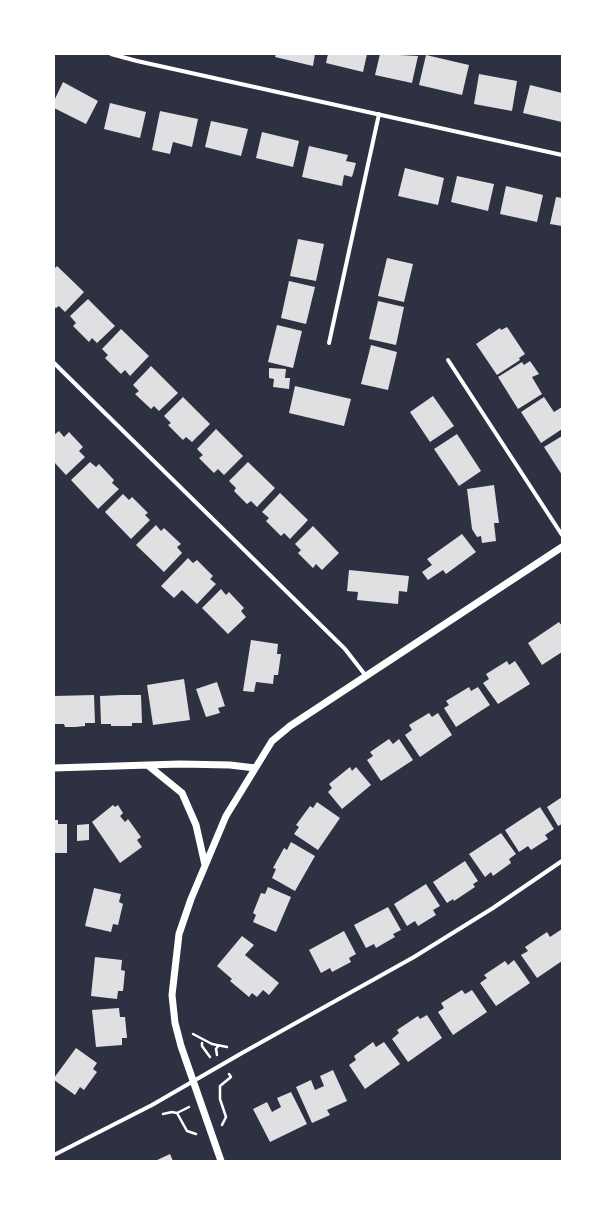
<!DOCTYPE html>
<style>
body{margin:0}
#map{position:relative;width:616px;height:1215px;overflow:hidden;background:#2d3142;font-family:Lato,sans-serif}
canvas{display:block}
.frame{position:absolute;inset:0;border:55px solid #fff;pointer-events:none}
</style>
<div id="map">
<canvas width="616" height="1215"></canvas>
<div class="frame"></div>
</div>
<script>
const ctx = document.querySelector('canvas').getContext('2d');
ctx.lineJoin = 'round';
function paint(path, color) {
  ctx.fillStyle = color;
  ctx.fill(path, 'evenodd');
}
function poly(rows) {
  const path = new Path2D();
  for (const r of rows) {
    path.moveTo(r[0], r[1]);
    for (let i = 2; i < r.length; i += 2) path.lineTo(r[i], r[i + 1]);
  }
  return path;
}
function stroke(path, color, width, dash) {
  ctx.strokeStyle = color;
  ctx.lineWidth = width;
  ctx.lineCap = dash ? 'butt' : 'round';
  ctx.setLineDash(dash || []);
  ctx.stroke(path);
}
const building = poly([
 [276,54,315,54,313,66,275,57],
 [328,54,367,54,363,72,326,63],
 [380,54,418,56,412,83,375,75],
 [426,55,469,65,462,95,419,85],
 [479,74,517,81,512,111,474,104],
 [63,82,98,101,86,124,54,108,54,101],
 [530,85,562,93,562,122,523,113],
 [110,103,146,112,140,138,104,129],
 [160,111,198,119,192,147,173,142,170,154,152,150],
 [211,121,248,129,241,156,205,147],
 [262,132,299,141,293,167,256,158],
 [309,146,348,155,346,161,356,163,352,177,344,175,342,186,302,177],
 [405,168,444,178,438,205,398,196],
 [457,176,494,184,488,211,451,202],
 [506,186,543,195,537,222,500,214],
 [556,197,562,198,562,226,550,224],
 [298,239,324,244,316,281,290,276],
 [387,258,413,264,404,302,378,296],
 [57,266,84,292,65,312,59,306,56,308,54,307,54,269],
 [289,281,315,287,306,324,281,318],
 [88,299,115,326,97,343,92,338,89,342,73,326,76,323,70,316],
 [378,301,404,307,396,345,369,339],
 [277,325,302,331,293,368,268,362],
 [507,327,525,354,519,358,520,360,497,375,476,344,500,328,501,330],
 [121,329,149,356,130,376,125,370,121,374,105,358,108,355,102,349],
 [371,345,397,352,388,390,361,384],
 [530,361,539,374,532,377,542,394,518,409,498,377,522,362,524,365],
 [151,366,178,393,159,411,154,406,151,409,135,394,139,391,133,385],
 [269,368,286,369,285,378,290,378,289,389,273,387,274,379,269,378],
 [295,386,351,399,344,426,289,413],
 [433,396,454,426,430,442,410,412],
 [183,397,210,424,192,442,186,437,183,440,168,425,171,423,164,416],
 [544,397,554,412,562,407,562,429,541,443,521,412],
 [216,429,243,456,224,475,218,469,214,473,199,458,203,455,197,449],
 [59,431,64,437,69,432,83,447,79,451,85,457,66,475,54,462,54,435],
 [457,434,481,471,459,486,434,449],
 [562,436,562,475,544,447],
 [90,462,96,467,99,464,114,480,112,483,119,489,98,509,71,480],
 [248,462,275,488,257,507,251,501,247,504,234,491,236,488,229,481],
 [494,485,499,523,494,523,496,541,482,543,481,536,477,537,472,529,467,489],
 [280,493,308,520,290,539,284,533,281,536,266,521,269,518,262,512],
 [123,494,129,500,132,497,148,513,145,515,150,520,131,539,105,512],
 [156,525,161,531,164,528,181,544,177,547,182,553,164,572,136,545],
 [313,526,339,553,322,570,316,564,313,568,298,553,301,550,295,544],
 [462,534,476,552,446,574,443,570,428,580,422,572,432,565,427,559],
 [188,558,193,563,197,560,213,576,210,579,216,584,197,604,182,590,174,598,161,586],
 [349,570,409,576,407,592,399,591,398,604,357,600,358,592,347,591],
 [221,589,226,595,229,592,244,608,241,611,246,617,228,634,202,608],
 [559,622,562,626,562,652,542,665,528,643],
 [251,640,278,644,277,654,281,654,278,675,274,675,273,684,256,682,254,692,243,691],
 [507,661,509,665,515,661,530,684,498,704,483,683,489,679,486,674],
 [184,679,190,720,153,725,147,685],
 [217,682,225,706,218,708,220,713,206,717,196,689],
 [469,687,471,691,478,687,490,705,456,727,444,708,449,705,446,701],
 [94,695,95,723,85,723,85,726,75,727,65,727,64,724,54,724,54,696],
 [121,695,141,695,142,723,132,723,132,726,111,726,111,724,101,724,100,696],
 [429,713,432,717,438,713,452,735,420,757,405,735,412,730,409,725],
 [389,739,393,744,399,739,413,760,381,781,367,760,373,756,370,752],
 [350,767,352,771,356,767,371,785,342,809,328,792,332,788,329,784],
 [562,797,562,824,558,826,547,807],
 [317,802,340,818,318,850,294,834,299,827,296,825,310,806,313,808],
 [113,805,115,807,118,805,123,813,120,816,125,822,128,819,141,837,137,840,142,847,120,863,92,822],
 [540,807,554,829,545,835,548,839,531,850,528,846,519,852,505,830],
 [54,820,58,820,58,824,67,824,67,853,54,853],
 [89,824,89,840,77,841,77,825],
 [501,833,516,854,509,859,511,863,493,876,491,872,485,877,469,854],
 [291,842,315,856,295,891,272,878,276,869,273,868,284,848,287,850],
 [465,861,478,881,473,884,475,887,454,901,453,899,447,903,433,882],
 [426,884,440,906,433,910,436,915,418,926,415,921,407,926,394,904],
 [268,887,291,897,276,932,253,922,256,915,253,913,261,893,265,894],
 [94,888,121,894,119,902,123,904,118,925,113,924,111,932,85,926],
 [388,907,401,930,393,934,395,937,376,948,374,944,366,948,354,925],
 [562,929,562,961,537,978,521,955,528,951,525,947,547,932,550,937],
 [344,931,356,954,349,958,351,962,332,972,330,968,321,973,309,950],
 [242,936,254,945,245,955,279,983,269,995,263,990,257,997,252,993,249,997,230,981,232,979,217,966],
 [95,957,122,960,121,970,125,971,123,991,118,991,117,999,91,996],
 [514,960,530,983,496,1006,480,983,487,978,484,975,505,961,508,965],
 [462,990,465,994,472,990,487,1012,453,1035,438,1012,444,1008,441,1003],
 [119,1008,120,1017,125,1017,127,1038,122,1038,122,1045,96,1047,92,1010],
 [427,1015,442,1038,408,1062,392,1039,399,1033,397,1030,418,1016,420,1019],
 [373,1042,376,1047,384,1042,400,1064,365,1089,349,1065,356,1060,354,1056],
 [76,1048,97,1063,93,1069,97,1072,84,1090,80,1087,75,1095,54,1080,54,1078],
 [333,1070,347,1101,327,1110,330,1115,312,1123,296,1087,311,1080,315,1090,324,1086,320,1076],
 [291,1092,307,1124,270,1142,253,1109,267,1102,272,1112,281,1107,277,1098],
 [170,1154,173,1161,155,1161]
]);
const path = poly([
 [193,1034,212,1044,227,1047],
 [202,1043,202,1046,210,1057],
 [217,1055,216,1049,218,1046],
 [172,1112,177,1113,187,1131,196,1134],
 [177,1113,189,1107],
 [163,1114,172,1112],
 [222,1125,226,1117,220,1099,220,1086,231,1077,229,1074]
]);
const minor = poly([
 [111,54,137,61,562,155],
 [329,343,379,114],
 [448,360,562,535],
 [54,363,345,649,366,676],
 [54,1155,152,1105,242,1053,414,957,493,908,562,861]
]);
const tertiary = poly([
 [150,767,182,793,196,825,205,865],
 [54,768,180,764,230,765,255,768],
 [221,1161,181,1046,175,1023,172,995,179,934,191,899,226,816,272,741,290,726,562,547]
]);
paint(building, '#e0e0e3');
stroke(path, '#fff', 2.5);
stroke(minor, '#fff', 4);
stroke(tertiary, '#fff', 7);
</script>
